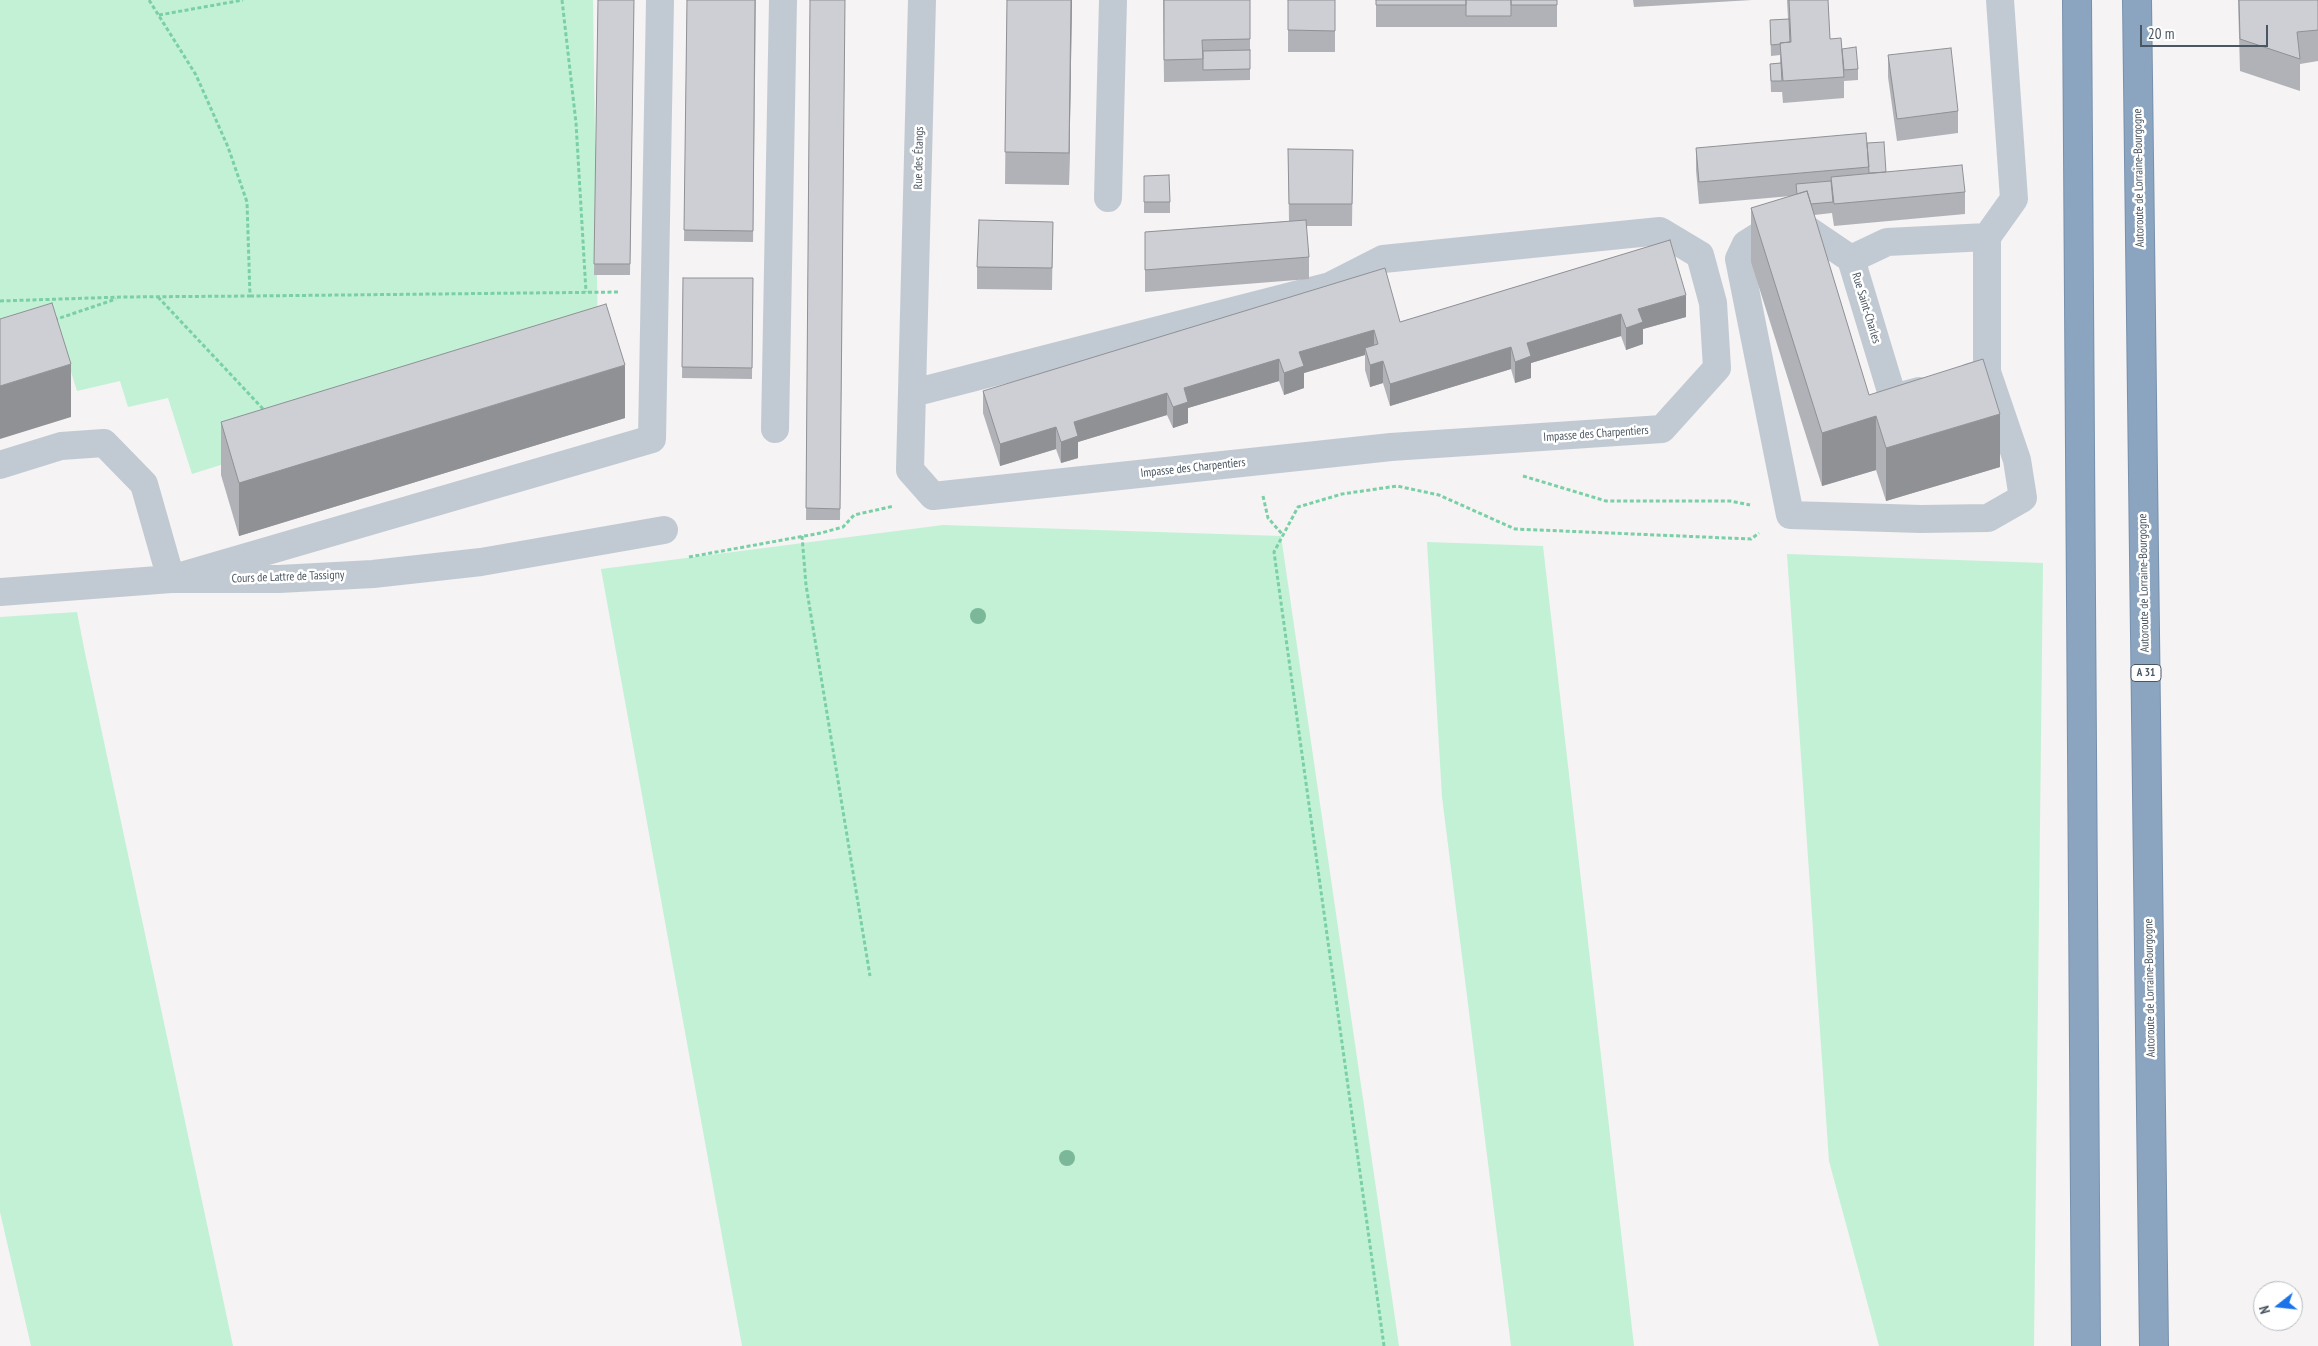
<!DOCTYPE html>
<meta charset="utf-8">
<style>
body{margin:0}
#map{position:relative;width:2318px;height:1346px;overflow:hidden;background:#f5f3f3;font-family:"PT Sans Narrow",sans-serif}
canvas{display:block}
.north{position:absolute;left:2253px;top:1281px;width:50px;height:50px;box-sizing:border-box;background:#fff;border:1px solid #b7bbc0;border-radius:50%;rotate:254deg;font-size:14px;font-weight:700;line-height:20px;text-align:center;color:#4a5661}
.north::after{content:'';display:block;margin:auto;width:18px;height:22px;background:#1a73e8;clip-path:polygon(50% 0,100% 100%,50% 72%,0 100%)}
.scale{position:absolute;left:2140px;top:25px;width:128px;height:22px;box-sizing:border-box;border:2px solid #4a5661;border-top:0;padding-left:6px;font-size:15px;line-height:18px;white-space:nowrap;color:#4a5661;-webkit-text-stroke:4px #fff;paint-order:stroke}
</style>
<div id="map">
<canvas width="2318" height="1346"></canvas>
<div class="north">N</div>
<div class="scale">20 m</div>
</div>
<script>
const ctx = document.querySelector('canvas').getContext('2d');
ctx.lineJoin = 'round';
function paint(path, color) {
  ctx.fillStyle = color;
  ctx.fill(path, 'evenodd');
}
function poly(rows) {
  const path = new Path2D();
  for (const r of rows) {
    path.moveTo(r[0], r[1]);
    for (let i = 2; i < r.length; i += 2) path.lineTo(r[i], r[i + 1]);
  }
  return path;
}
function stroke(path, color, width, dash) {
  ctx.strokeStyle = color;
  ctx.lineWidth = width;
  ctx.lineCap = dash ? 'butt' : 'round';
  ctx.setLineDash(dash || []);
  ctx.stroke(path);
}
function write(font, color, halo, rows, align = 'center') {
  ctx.font = font + ' "PT Sans Narrow",sans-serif';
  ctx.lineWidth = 5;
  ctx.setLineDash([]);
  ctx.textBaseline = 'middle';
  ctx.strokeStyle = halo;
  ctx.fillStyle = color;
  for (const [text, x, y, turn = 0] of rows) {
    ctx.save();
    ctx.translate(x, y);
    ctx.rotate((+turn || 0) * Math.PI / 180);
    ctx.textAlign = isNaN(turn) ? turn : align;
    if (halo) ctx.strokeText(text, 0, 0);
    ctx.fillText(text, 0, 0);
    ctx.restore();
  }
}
const green = poly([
 [0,0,593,0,598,346,192,474,168,398,128,407,120,381,77,391,59,334,0,353],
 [943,525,1281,536,1399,1346,742,1346,601,569],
 [1427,542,1543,546,1634,1346,1511,1346,1442,797],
 [1787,554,2043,563,2034,1346,1879,1346,1829,1161],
 [77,612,85,653,233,1346,31,1346,0,1212,0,617]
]);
const path = poly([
 [562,0,576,123,586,292],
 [159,15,243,0],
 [250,296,620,292],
 [158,297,265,411],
 [0,301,122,297,250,296,247,202,228,147,196,75,149,0],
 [54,320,116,299],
 [1523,476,1606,501,1730,501,1750,505],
 [1263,496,1268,518,1283,535],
 [802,536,806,585,870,976],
 [689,557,821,533,843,527,854,515,894,506],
 [1384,1346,1274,552,1298,507,1342,494,1397,486,1439,495,1515,529,1751,539,1759,533]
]);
const minor = poly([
 [1108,198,1113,0],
 [1851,259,1798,223,1781,222,1746,244,1739,259,1790,515,1921,519,1988,518,2023,498,2017,460,1987,372],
 [1970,377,1987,372,1987,237,2014,199,2000,0],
 [1919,391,1893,398,1851,259,1887,242,1987,237],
 [913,393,1330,286,1383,259,1660,231,1700,255,1713,303,1717,368,1662,429,1391,447,933,496,910,470,922,0],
 [775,429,783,0],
 [0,465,61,446,104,443,144,484,171,579,279,579,373,574,481,562,664,530],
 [0,592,171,579,652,439,660,0]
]);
const highway = poly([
 [2077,0,2086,1346],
 [2137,0,2154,1346]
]);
const trees = [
 [978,616],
 [1067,1158]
];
const wall = poly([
 [598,0,634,0,630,275,594,275],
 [687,0,756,0,753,242,684,241],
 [810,0,845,0,840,520,806,520],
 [1007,0,1072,0,1069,185,1005,184],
 [1163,0,1250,0,1250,80,1164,82],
 [1288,0,1335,0,1335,52,1288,52],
 [1376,0,1557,0,1557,27,1376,27],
 [1633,0,1752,0,1634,7],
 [1787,0,1828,0,1830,39,1842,49,1858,69,1858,80,1844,81,1844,98,1783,103,1782,91,1782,92,1771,92,1770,64,1780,63,1780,55,1771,56,1770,20,1788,19],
 [2238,0,2318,0,2318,61,2300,64,2300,91,2240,71],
 [1888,55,1958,111,1958,133,1897,141,1888,77],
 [1867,143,1886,172,1965,192,1965,214,1834,226,1832,213,1814,215,1869,395,2000,467,1886,501,1876,470,1822,486,1751,262,1751,208,1791,196,1699,204,1696,170,1696,148],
 [1288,149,1353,150,1352,226,1306,226,1309,257,1309,279,1145,292,1145,232,1289,221],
 [1144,176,1170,202,1170,213,1144,213],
 [1053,222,1052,290,977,289,977,267],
 [1670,240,1686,317,1643,329,1643,344,1626,350,1621,336,1531,363,1531,378,1515,383,1511,369,1390,406,1383,383,1370,387,1365,370,1365,355,1304,373,1304,388,1284,395,1279,381,1188,408,1188,423,1173,428,1167,415,1078,442,1078,458,1061,463,1056,449,1000,466,983,413,983,391,1400,322],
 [683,278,753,278,752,379,682,378],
 [625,418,239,536,221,475,221,422]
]);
const shadedWall = poly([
 [1071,0,1072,0,1069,185,1069,153],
 [1686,295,1686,317,1643,329,1643,344,1626,350,1626,328,1638,309],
 [1621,314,1621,336,1531,363,1531,378,1515,383,1515,362,1527,343],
 [1374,330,1374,352,1365,348,1365,355,1304,373,1304,388,1284,395,1284,373,1299,352],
 [1511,347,1511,369,1390,406,1390,384],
 [1279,359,1279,381,1188,408,1188,423,1173,428,1173,407,1184,388],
 [1383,361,1383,383,1370,387,1370,365],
 [71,364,71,417,0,439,0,386],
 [625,365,625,418,239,536,239,483],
 [1167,393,1167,415,1078,442,1078,458,1061,463,1061,442,1074,422],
 [2000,414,2000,467,1886,501,1886,448],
 [1876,416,1876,470,1822,486,1822,433],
 [1056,427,1056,449,1000,466,1000,444]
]);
const building = poly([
 [598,0,634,0,630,264,594,264,598,0],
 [687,0,755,0,753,231,684,230,687,0],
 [810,0,845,0,840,509,806,508,810,0],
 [1007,0,1071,0,1069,153,1005,152,1007,0],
 [1164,0,1250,0,1250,39,1202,40,1203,59,1164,60,1164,0],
 [1288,0,1335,0,1335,31,1288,30,1288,0],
 [1376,0,1466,0,1466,5,1376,5,1376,0],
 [1466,0,1511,0,1511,16,1466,16,1466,0],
 [1511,0,1557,0,1557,5,1511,5,1511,0],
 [1789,0,1828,0,1830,39,1841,38,1844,77,1783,81,1780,43,1791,42,1789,0],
 [2239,0,2318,0,2318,30,2297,32,2300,59,2240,39,2239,0],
 [1789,19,1790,42,1780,43,1781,44,1771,45,1770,20,1789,19],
 [1856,47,1858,69,1844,70,1842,49,1856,47],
 [1951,48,1958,111,1897,119,1888,55,1951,48],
 [1250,50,1250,69,1203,70,1203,51,1250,50],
 [1781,63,1782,81,1771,81,1770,64,1781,63],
 [1866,133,1869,167,1699,182,1696,148,1866,133],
 [1884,142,1886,172,1869,173,1867,143,1884,142],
 [1288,149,1353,150,1352,204,1289,204,1288,149],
 [1962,165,1965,192,1834,204,1831,177,1962,165],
 [1169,175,1170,202,1144,202,1144,176,1169,175],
 [1831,181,1833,202,1811,204,1807,191,1797,194,1796,184,1831,181],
 [1807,191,1869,395,1983,359,2000,414,1886,448,1876,416,1822,433,1751,208,1807,191],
 [979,220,1053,222,1052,268,977,267,979,220],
 [1306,220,1309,257,1145,270,1145,232,1306,220],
 [1670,240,1686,295,1638,309,1643,322,1626,328,1621,314,1527,343,1531,356,1515,362,1511,347,1390,384,1383,361,1370,365,1365,348,1378,344,1374,330,1299,352,1304,366,1284,373,1279,359,1184,388,1188,402,1173,407,1167,393,1074,422,1078,436,1061,442,1056,427,1000,444,983,391,1385,268,1400,322,1670,240],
 [683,278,753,278,752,368,682,367,683,278],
 [52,303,71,364,0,386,0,319,52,303],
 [606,304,625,365,239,483,221,422,606,304]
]);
const shields = [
 [2146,673,30]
];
const shieldNames = [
 ["A 31",2146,673]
];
const streetNames = [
 ["Rue des Étangs",919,158,-89],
 ["Autoroute de Lorraine-Bourgogne",2139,178,-91],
 ["Rue Saint-Charles",1866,308,73],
 ["Impasse des Charpentiers",1596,434,-4],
 ["Impasse des Charpentiers",1193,468,-6],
 ["Cours de Lattre de Tassigny",288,577,-2],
 ["Autoroute de Lorraine-Bourgogne",2144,583,-91],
 ["Autoroute de Lorraine-Bourgogne",2150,988,-91]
];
paint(green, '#c3f1d5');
stroke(highway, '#7690ad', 30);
stroke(path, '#7ad0a6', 3, [4, 2.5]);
stroke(minor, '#c1cad2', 28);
stroke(highway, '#8ba5c1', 28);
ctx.fillStyle = '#7bb799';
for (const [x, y] of trees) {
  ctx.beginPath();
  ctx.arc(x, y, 8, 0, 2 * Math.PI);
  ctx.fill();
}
paint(wall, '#b0b2b7');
paint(shadedWall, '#909195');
paint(building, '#cdcfd5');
stroke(building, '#909195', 1);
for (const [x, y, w] of shields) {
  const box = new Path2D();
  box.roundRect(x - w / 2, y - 8.5, w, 17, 4);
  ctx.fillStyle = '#fff';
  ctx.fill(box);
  stroke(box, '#4a5661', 1);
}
write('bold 11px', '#4a5661', null, shieldNames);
write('12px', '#4a5661', '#fff', streetNames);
</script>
